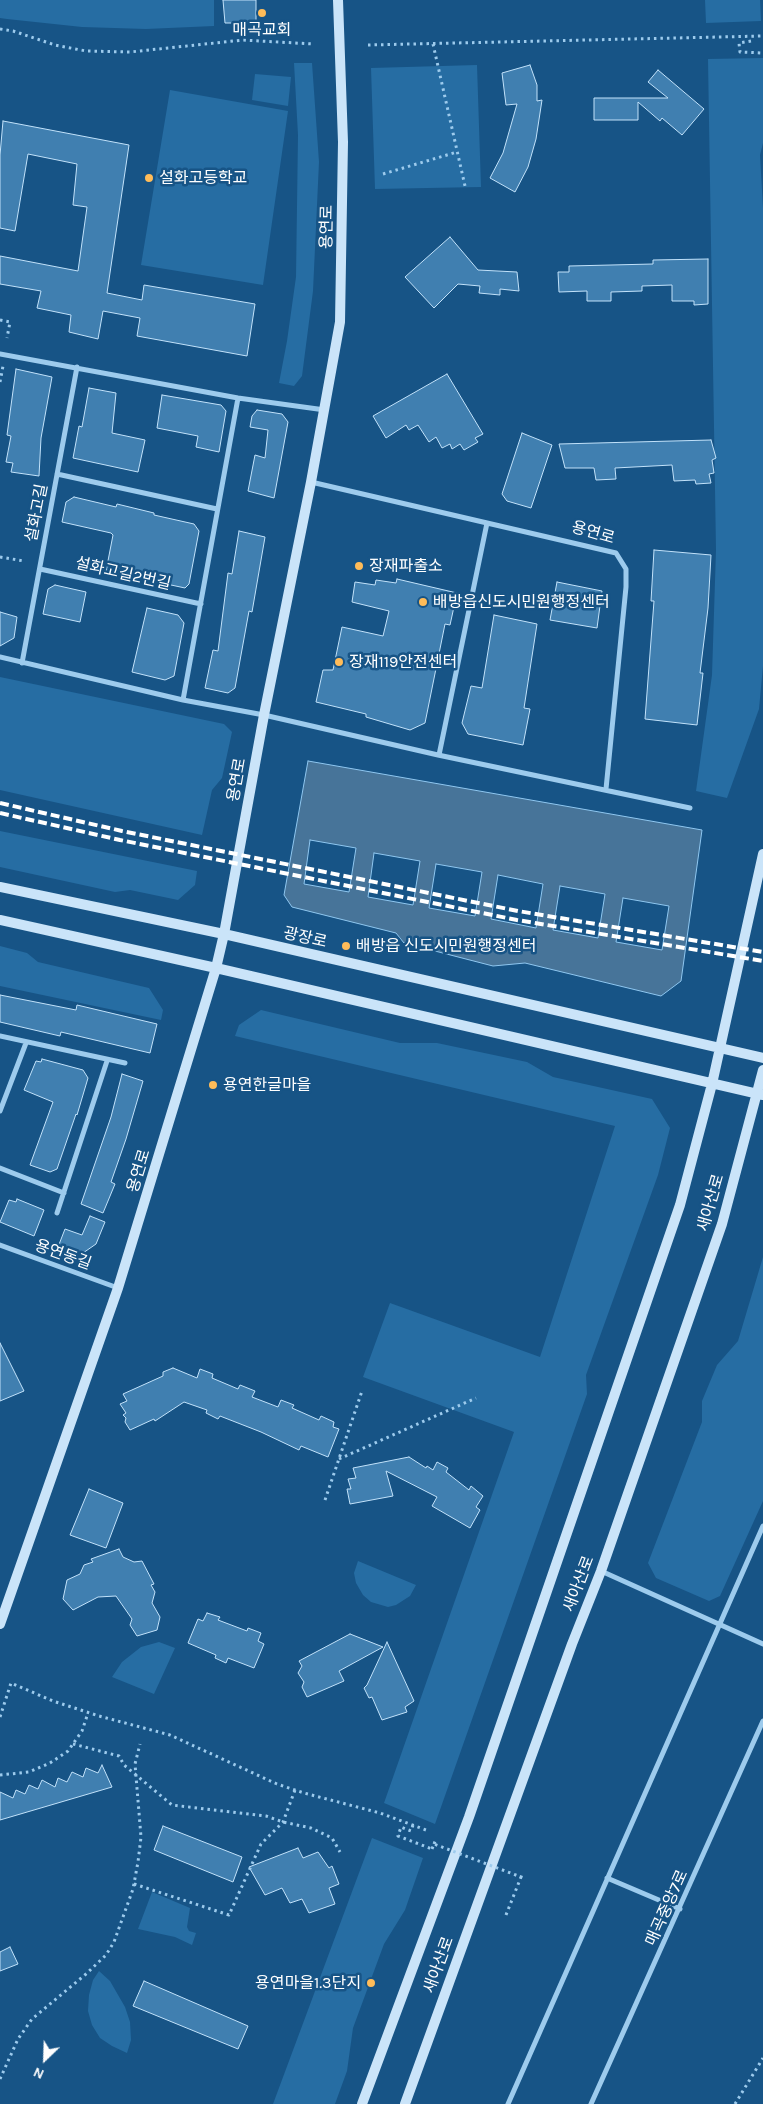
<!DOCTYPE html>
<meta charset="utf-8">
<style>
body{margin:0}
#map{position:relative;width:763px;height:2104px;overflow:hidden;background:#175486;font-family:Karla,sans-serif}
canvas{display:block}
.north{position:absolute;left:20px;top:2034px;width:50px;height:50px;-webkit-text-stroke:4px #175486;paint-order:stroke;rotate:204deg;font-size:14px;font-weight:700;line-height:20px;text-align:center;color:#fff}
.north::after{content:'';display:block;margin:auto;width:18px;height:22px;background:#fff;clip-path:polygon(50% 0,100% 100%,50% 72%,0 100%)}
</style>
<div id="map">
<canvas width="763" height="2104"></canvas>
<div class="north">N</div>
</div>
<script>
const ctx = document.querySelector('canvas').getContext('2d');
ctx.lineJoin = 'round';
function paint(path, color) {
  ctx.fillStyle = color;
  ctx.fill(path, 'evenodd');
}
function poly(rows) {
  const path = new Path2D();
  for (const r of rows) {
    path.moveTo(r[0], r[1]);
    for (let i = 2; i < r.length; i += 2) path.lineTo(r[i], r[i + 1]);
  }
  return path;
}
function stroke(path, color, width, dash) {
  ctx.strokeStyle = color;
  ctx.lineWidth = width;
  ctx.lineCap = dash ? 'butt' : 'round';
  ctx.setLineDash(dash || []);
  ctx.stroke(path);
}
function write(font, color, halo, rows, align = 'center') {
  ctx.font = font + ' Karla,"Noto Sans KR",sans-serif';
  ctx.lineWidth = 5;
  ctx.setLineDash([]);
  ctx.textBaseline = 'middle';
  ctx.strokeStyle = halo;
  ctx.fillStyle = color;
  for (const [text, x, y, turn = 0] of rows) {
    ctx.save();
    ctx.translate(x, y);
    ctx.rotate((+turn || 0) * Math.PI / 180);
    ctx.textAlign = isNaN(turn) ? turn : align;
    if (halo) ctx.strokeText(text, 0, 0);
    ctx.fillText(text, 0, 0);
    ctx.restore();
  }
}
const green = poly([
 [0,0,214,0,214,26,146,29,82,27,7,19,0,18],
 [705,0,760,0,761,21,706,23],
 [763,58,763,143,760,155,763,208,763,666,759,709,727,798,696,791,712,675,716,550,708,59],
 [294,63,312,63,319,162,313,291,302,376,294,386,279,383,287,341,296,277,298,135],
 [477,65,481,187,375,189,371,68],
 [255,74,291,77,288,106,252,100],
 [170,90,288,111,263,285,141,265],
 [0,677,224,724,232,732,222,778,212,790,202,835,0,790],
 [0,831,197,871,195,885,178,900,130,890,115,892,0,867],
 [0,946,27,953,38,962,149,988,163,1010,161,1020,0,986],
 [261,1010,400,1043,437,1043,527,1062,553,1077,652,1099,670,1128,658,1175,586,1375,587,1394,435,1824,384,1803,514,1432,363,1377,390,1303,540,1357,615,1126,235,1036,239,1025],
 [763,1257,763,1501,720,1596,709,1601,656,1578,648,1563,702,1422,702,1401,717,1365,738,1341],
 [358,1561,416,1585,410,1596,396,1605,388,1607,371,1602,363,1595,356,1583,354,1573],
 [159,1642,175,1648,154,1694,112,1677,122,1662,141,1647],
 [372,1838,423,1858,405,1910,384,1944,353,2028,347,2071,335,2104,273,2104],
 [152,1892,190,1908,187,1927,189,1931,196,1933,192,1945,175,1937,138,1929],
 [99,1971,110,1981,125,2007,130,2022,131,2040,127,2053,112,2046,100,2038,92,2025,88,2011,89,1995,93,1980]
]);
const water = poly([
 [308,761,702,830,681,981,661,996,525,963,493,966,404,943,396,933,292,907,284,895,308,761],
 [310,840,356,848,349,892,304,884,310,840],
 [374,853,420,861,413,905,368,897,374,853],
 [436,864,482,872,475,916,429,908,436,864],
 [498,875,543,884,536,928,491,919,498,875],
 [560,886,605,894,598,938,553,930,560,886],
 [623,898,669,906,662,950,616,942,623,898]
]);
const building = poly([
 [223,0,256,0,256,23,225,23,223,0],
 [530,65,537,85,537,101,542,100,536,139,528,167,515,192,490,178,503,153,517,104,506,105,502,73,530,65],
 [658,70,704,109,682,135,662,118,660,121,638,102,638,120,594,120,594,98,668,98,648,82,658,70],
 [3,121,129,145,107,293,142,300,144,285,255,304,247,356,137,336,140,318,103,311,98,339,69,332,71,315,37,308,41,291,0,284,0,256,78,271,87,207,73,205,77,164,28,154,15,231,0,228,0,155,3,121],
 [450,237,478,270,517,272,519,291,500,289,500,295,479,293,480,286,458,284,434,308,405,277,450,237],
 [708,259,708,304,694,305,694,301,672,301,672,285,642,286,642,291,611,292,611,301,587,301,587,291,559,292,558,272,569,272,569,266,653,264,653,260,708,259],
 [16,369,52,377,41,438,39,476,11,472,13,463,6,462,11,436,7,435,16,369],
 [447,374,483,434,475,438,478,442,464,450,460,444,452,449,450,444,442,448,436,437,429,442,418,425,409,430,406,425,386,438,373,416,447,374],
 [89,388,116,393,112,433,145,440,138,472,73,458,79,426,82,427,89,388],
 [162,395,221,405,226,411,219,452,196,447,198,436,157,428,162,395],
 [257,410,282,414,288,422,274,498,248,491,255,455,265,458,268,430,250,427,252,416,257,410],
 [522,433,552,445,531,508,507,501,502,494,522,433],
 [711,440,716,458,712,460,714,473,709,474,711,483,696,484,695,480,674,481,672,465,615,468,616,479,596,480,594,468,565,468,559,444,711,440],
 [74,497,116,507,117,504,154,513,154,515,194,524,199,531,189,584,185,588,106,571,113,535,111,533,62,522,66,502,74,497],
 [239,531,265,537,252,612,249,611,235,688,228,693,205,688,213,650,218,651,228,573,232,574,239,531],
 [654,550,711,555,708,608,700,673,703,673,697,725,645,719,654,601,651,601,654,550],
 [397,579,457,593,450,625,445,624,425,723,410,730,366,717,366,714,316,702,323,670,333,670,342,627,383,636,389,611,352,602,355,582,375,585,376,580,396,583,397,579],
 [557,582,602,591,597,628,550,620,557,582],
 [55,585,86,592,80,622,43,614,48,589,55,585],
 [147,608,178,615,184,623,174,676,165,680,132,672,147,608],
 [0,612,17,617,14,638,0,646,0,612],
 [494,615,537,624,524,708,530,709,523,745,468,734,462,723,471,686,482,688,494,615],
 [0,995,76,1010,77,1005,157,1024,150,1053,61,1032,60,1036,0,1022,0,995],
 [42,1059,83,1070,88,1078,77,1115,76,1114,57,1169,50,1172,30,1165,53,1102,24,1090,36,1061,41,1062,42,1059],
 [122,1074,143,1081,126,1139,111,1182,115,1184,103,1213,81,1204,111,1117,122,1074],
 [17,1199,44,1210,34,1236,0,1222,9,1200,16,1202,17,1199],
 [90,1216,105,1222,96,1244,83,1253,72,1253,58,1247,65,1229,82,1235,90,1216],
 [0,1343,24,1391,0,1401,0,1343],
 [173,1368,197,1378,200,1369,213,1374,212,1378,238,1389,240,1385,255,1391,252,1397,278,1407,281,1400,294,1405,292,1408,319,1420,321,1416,334,1422,333,1427,339,1429,328,1457,301,1446,299,1450,261,1432,220,1416,218,1419,206,1413,207,1410,184,1402,155,1421,154,1419,130,1430,125,1422,126,1418,123,1415,126,1413,120,1404,127,1401,123,1394,163,1376,163,1372,173,1368],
 [409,1457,426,1468,427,1466,433,1470,437,1462,448,1468,446,1472,469,1490,471,1486,483,1496,476,1507,480,1510,470,1528,432,1506,437,1497,386,1471,393,1496,350,1504,347,1489,351,1489,348,1479,356,1478,353,1468,409,1457],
 [89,1489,123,1503,106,1548,70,1535,89,1489],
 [119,1549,123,1557,134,1562,142,1561,154,1584,151,1585,155,1592,152,1603,160,1617,157,1630,137,1636,130,1625,132,1619,116,1596,98,1597,73,1610,63,1599,67,1580,80,1574,84,1565,93,1562,91,1559,119,1549],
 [207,1613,220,1617,218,1620,247,1631,248,1628,261,1633,258,1641,264,1644,254,1668,228,1658,226,1663,215,1658,216,1655,188,1643,198,1619,203,1621,207,1613],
 [350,1634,383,1647,339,1671,344,1681,307,1697,302,1687,304,1682,298,1673,302,1666,299,1661,350,1634],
 [387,1642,414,1701,405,1707,407,1712,382,1720,372,1697,369,1698,364,1688,367,1685,387,1642],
 [102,1765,112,1787,0,1820,0,1792,13,1798,16,1790,25,1794,29,1785,38,1789,42,1780,55,1787,58,1778,67,1782,72,1772,83,1777,86,1768,98,1773,102,1765],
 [163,1826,242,1857,233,1882,154,1850,163,1826],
 [298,1848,303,1858,318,1852,329,1868,332,1866,339,1884,329,1888,335,1904,309,1913,302,1899,290,1903,282,1888,265,1895,249,1867,298,1848],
 [10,1947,18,1964,0,1971,0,1952,10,1947],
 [144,1981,248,2026,238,2049,133,2006,144,1981]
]);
const path = poly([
 [0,29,13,31,55,45,86,51,130,52,243,40,313,44],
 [751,41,739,43,740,52,763,53],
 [433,44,465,186],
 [368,45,763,36],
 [383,174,457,152],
 [0,320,10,322,7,338],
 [0,382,3,366],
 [0,557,24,561],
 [339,1459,476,1398],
 [325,1500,362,1391],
 [0,1717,11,1683,53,1701,99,1716,170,1735,277,1784,304,1793,380,1813,426,1830],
 [73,1744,119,1756,124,1765,172,1805,266,1816,283,1822,311,1828,332,1838,340,1852],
 [0,1775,29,1772,50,1763,68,1751,82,1731,88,1713],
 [413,1825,411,1831,401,1827,398,1836,432,1849],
 [434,1844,436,1839],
 [134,1884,229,1915,261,1844,283,1822,295,1790],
 [506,1915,521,1877],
 [0,2079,18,2039,32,2019,86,1974,106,1955,114,1942,133,1889,138,1862,141,1837,135,1764,140,1744],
 [735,2104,763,2058]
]);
const street = poly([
 [0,354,238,398,325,410],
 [57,474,217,509],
 [311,482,616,553,626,569,626,587,606,789],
 [40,569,201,604],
 [0,657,183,700,264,715,438,755,690,808],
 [22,663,77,367],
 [183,700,238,398],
 [439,755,487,523],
 [0,1036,125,1063],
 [0,1111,26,1043],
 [0,1168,64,1193],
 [57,1213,107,1061],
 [0,1245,118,1288],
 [601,1571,763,1644],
 [607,1878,680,1909],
 [508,2104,763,1526],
 [591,2104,763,1721]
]);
const secondary = poly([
 [0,887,224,934,763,1058],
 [0,920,216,968,762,1095],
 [0,1624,118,1288,216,968,224,934,264,715,311,482,340,322,343,142,338,0],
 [362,2104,469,1817,680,1205,712,1084,763,854],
 [405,2104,572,1644,601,1571,722,1224,763,1070]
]);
const rail = poly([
 [0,803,122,831,518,911,763,952],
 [0,813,120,840,517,920,763,961]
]);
const pathBridge = poly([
 [432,1849,434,1844,521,1877,523,1872]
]);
const markers = [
 [262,13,5,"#ffbc59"],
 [149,178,5,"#ffbc59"],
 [359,566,5,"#ffbc59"],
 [423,602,5,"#ffbc59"],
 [339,662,5,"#ffbc59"],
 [346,946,5,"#ffbc59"],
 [213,1085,5,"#ffbc59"],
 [371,1983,5,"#ffbc59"]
];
const poiNames = [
 ["매곡교회",262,30,"center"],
 ["설화고등학교",159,178],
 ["장재파출소",369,566],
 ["배방읍신도시민원행정센터",433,602],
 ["장재119안전센터",349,662],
 ["배방읍 신도시민원행정센터",356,946],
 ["용연한글마을",223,1085],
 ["용연마을1.3단지",361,1983,"right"]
];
const streetNames = [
 ["용연로",327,227,-89],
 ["설화고길",37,513,-79],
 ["용연로",593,533,16],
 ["설화고길2번길",123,574,13],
 ["용연로",237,780,-80],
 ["광장로",305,938,13],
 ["용연로",139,1171,-73],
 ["새아산로",711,1203,-74],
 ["용연동길",63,1255,20],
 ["새아산로",579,1584,-69],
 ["매곡중앙7로",667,1908,-66],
 ["새아산로",439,1965,-70]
];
paint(green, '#266da3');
paint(water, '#477499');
stroke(water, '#8fc7f0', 1);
paint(building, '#407fb0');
stroke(building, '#c2e2fa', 1);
stroke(path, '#9dcbed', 3, [2.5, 4]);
stroke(street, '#9dcbed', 5);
stroke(secondary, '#cae4f9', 10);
stroke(rail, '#fff', 4, [9, 4]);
stroke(pathBridge, '#9dcbed', 3, [2.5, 4]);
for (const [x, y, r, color] of markers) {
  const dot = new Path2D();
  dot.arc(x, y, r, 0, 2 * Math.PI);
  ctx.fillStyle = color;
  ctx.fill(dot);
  stroke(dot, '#175486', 2);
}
write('16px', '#fff', '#175486', poiNames, 'left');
write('16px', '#fff', '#175486', streetNames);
</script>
